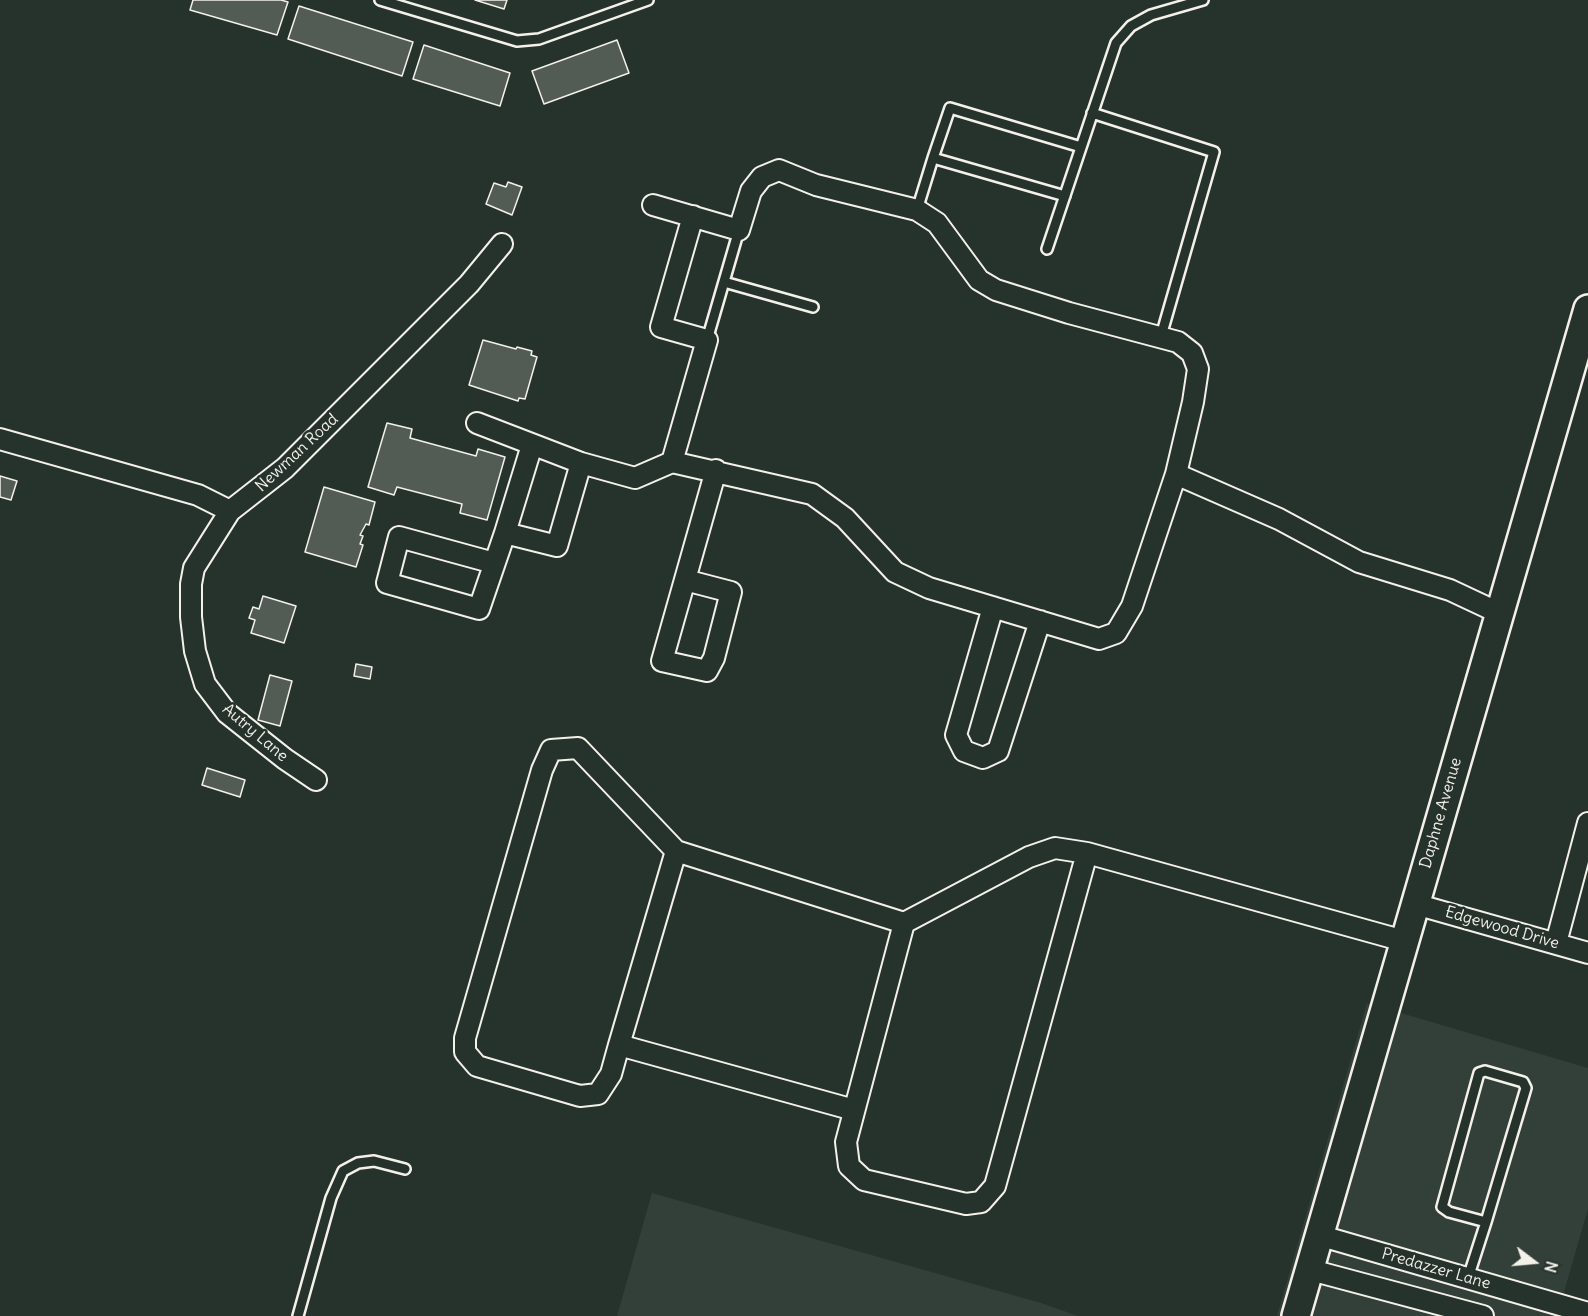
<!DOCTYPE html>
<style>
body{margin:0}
#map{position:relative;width:1588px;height:1316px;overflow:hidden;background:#26332d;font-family:Delius,sans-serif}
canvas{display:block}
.north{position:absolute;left:1504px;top:1232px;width:60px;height:60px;-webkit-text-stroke:4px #26332d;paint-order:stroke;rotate:106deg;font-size:16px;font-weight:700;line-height:24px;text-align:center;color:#f4f1e8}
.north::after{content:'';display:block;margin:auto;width:21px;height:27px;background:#f4f1e8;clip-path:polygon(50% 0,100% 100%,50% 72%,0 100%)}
</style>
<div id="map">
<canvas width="1588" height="1316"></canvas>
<div class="north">N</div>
</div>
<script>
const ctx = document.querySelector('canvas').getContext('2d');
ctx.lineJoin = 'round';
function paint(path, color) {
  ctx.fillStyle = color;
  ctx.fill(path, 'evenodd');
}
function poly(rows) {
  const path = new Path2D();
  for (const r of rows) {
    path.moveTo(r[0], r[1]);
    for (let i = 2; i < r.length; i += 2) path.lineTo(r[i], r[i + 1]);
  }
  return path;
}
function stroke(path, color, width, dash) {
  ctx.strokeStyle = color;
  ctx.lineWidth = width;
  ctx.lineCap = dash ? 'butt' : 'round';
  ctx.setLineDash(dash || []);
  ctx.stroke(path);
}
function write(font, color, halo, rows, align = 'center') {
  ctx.font = font + ' Delius,sans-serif';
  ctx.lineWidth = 5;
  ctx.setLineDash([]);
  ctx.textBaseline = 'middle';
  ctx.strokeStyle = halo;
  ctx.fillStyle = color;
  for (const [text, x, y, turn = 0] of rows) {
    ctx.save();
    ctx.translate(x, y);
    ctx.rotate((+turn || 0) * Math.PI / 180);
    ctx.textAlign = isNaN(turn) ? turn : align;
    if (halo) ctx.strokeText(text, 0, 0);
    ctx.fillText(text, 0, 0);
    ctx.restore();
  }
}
const built = poly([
 [1367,1003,1588,1068,1588,1209,1557,1316,1277,1316],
 [652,1193,1041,1303,1078,1316,617,1316]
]);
const building = poly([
 [193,0,281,0,288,2,277,35,190,10,193,0],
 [475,0,507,0,504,9,475,0],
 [299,6,413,42,402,76,288,39,299,6],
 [617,40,629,73,544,104,532,71,617,40],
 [424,45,510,73,500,106,413,79,424,45],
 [508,182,522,187,512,215,486,204,494,183,506,187,508,182],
 [483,340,516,349,517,347,532,351,531,355,537,357,525,399,519,398,518,401,469,385,483,340],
 [387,423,412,429,410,438,476,456,478,449,505,457,487,520,460,513,462,504,397,487,394,495,368,487,387,423],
 [0,476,17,481,11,500,0,497,0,476],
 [324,487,375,502,369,525,366,524,360,535,363,536,360,544,363,545,356,567,305,552,324,487],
 [263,596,296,606,284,643,251,633,255,620,249,618,253,607,259,609,263,596],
 [356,664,372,667,370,679,354,676,356,664],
 [270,675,292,681,280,726,258,720,270,675],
 [207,768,245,780,240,797,202,785,207,768]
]);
const lane = poly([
 [380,0,517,41,539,39,648,0],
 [1092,113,1214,152,1161,336],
 [933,158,950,108,1081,147],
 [917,210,933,158,1065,196],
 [1047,249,1116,43,1131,26,1151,15,1203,0],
 [724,282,813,307],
 [707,340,739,230],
 [1468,1278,1486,1222,1526,1088,1523,1082,1485,1071,1479,1073,1442,1207,1449,1212,1486,1222],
 [298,1316,331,1198,343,1171,358,1163,374,1161,405,1169]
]);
const street = poly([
 [653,205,739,230,751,191,762,177,779,170,816,185,917,210,937,223,979,280,996,290,1069,313,1178,342,1192,353,1198,369,1193,402,1176,474,1132,606,1116,633,1099,639,929,588,895,572,845,518,812,494,672,462],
 [477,423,581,463,635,478,672,462,707,340,661,327,693,216],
 [0,439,198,495,230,511],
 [532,445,505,533,557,546,581,463],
 [1176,474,1279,519,1359,562,1450,590,1499,613],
 [494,563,399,537,387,583,479,609,505,533],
 [685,580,731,592,714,658,707,671,662,661,716,470],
 [993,607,956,735,964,751,983,758,998,751,1040,621],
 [316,780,285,759,227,713,205,684,195,651,191,617,191,584,194,568,230,511,285,468,469,284,502,244],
 [1415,904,1588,953],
 [904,923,846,1142,849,1166,864,1180,966,1204,981,1202,995,1186,1087,853],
 [1556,943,1588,823],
 [619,1045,676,851],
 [854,1110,619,1045,611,1074,598,1094,580,1096,477,1066,465,1052,465,1038,542,770,551,750,578,748,676,851,904,923,1029,857,1055,848,1087,853,1404,941],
 [1318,1235,1588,1313],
 [1307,1269,1483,1316]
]);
const secondary = poly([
 [1296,1316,1588,309]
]);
const streetNames = [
 ["Newman Road",297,453,-43],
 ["Autry Lane",255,733,40],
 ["Daphne Avenue",1441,813,-74],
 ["Edgewood Drive",1502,928,16],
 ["Predazzer Lane",1436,1269,16]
];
paint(built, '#333f39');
paint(building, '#525c55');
stroke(building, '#f4f1e8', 1.5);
stroke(lane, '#f4f1e8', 14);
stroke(street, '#f4f1e8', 24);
stroke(secondary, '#f4f1e8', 32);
stroke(lane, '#26332d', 9);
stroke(street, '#26332d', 20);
stroke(secondary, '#26332d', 27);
write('16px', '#f4f1e8', '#26332d', streetNames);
</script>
